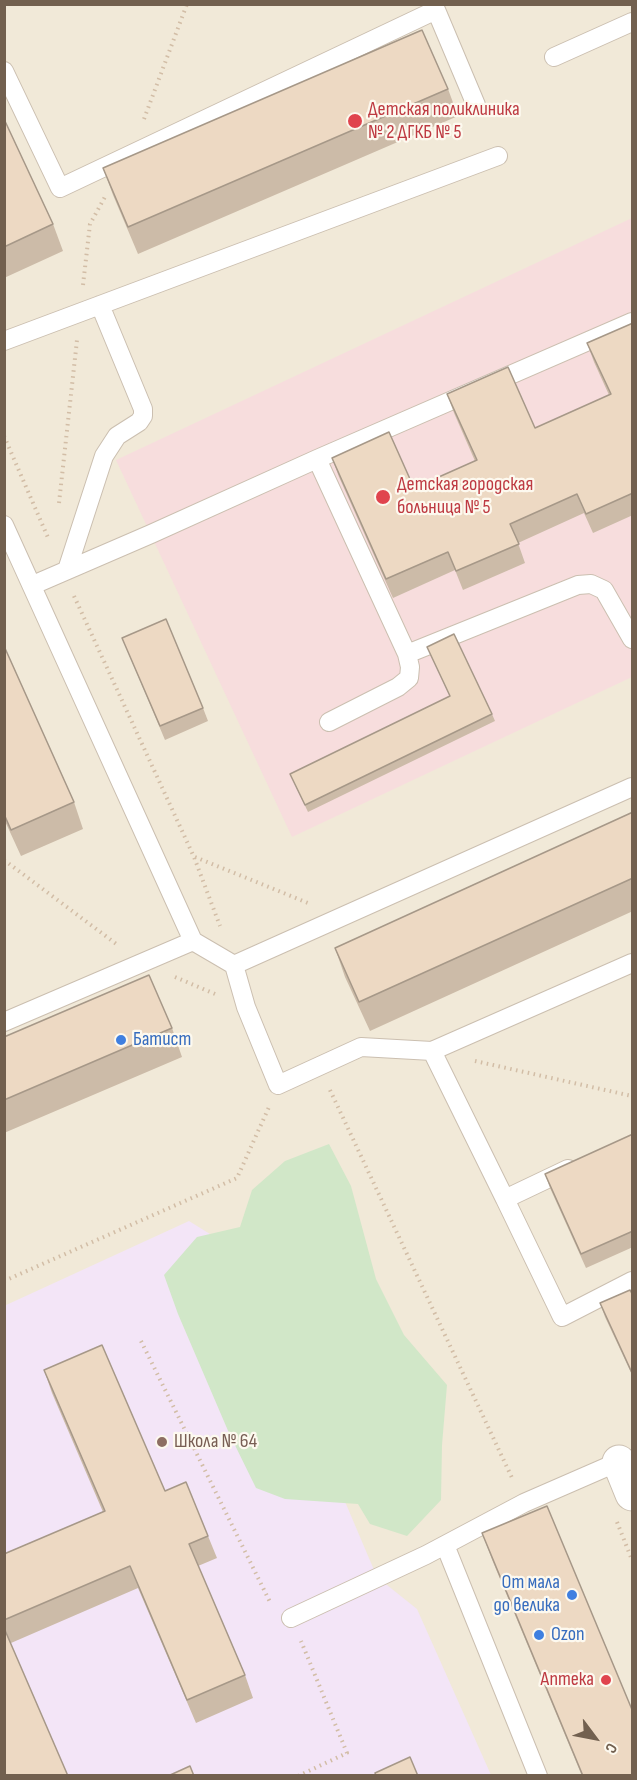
<!DOCTYPE html>
<meta charset="utf-8">
<style>
body{margin:0}
#map{position:relative;width:637px;height:1780px;overflow:hidden;background:#faf6e9;font-family:"Sofia Sans Condensed",sans-serif}
canvas{display:block}
.frame{position:absolute;inset:0;border:6px solid #72604f;pointer-events:none}
.north{position:absolute;left:565px;top:1708px;width:60px;height:60px;-webkit-text-stroke:4px #fdf9ef;paint-order:stroke;rotate:122deg;font-size:16px;font-weight:700;line-height:24px;text-align:center;color:#72604f}
.north::after{content:'';display:block;margin:auto;width:21px;height:27px;background:#72604f;clip-path:polygon(50% 0,100% 100%,50% 72%,0 100%)}
</style>
<div id="map">
<canvas width="637" height="1780"></canvas>
<div class="frame"></div>
<div class="north">С</div>
</div>
<script>
const ctx = document.querySelector('canvas').getContext('2d');
ctx.lineJoin = 'round';
function paint(path, color) {
  ctx.fillStyle = color;
  ctx.fill(path, 'evenodd');
}
function poly(rows) {
  const path = new Path2D();
  for (const r of rows) {
    path.moveTo(r[0], r[1]);
    for (let i = 2; i < r.length; i += 2) path.lineTo(r[i], r[i + 1]);
  }
  return path;
}
function stroke(path, color, width, dash) {
  ctx.strokeStyle = color;
  ctx.lineWidth = width;
  ctx.lineCap = dash ? 'butt' : 'round';
  ctx.setLineDash(dash || []);
  ctx.stroke(path);
}
function write(font, color, halo, rows, align = 'center') {
  ctx.font = font + ' "Sofia Sans Condensed",sans-serif';
  ctx.lineWidth = 4.5;
  ctx.setLineDash([]);
  ctx.textBaseline = 'middle';
  ctx.strokeStyle = halo;
  ctx.fillStyle = color;
  for (const [text, x, y, turn = 0] of rows) {
    ctx.save();
    ctx.translate(x, y);
    ctx.rotate((+turn || 0) * Math.PI / 180);
    ctx.textAlign = isNaN(turn) ? turn : align;
    if (halo) ctx.strokeText(text, 0, 0);
    ctx.fillText(text, 0, 0);
    ctx.restore();
  }
}
const residential = poly([
 [5,5,632,5,632,1775,5,1775]
]);
const education = poly([
 [189,1221,239,1252,377,1577,417,1609,491,1775,5,1775,4,1306]
]);
const medical = poly([
 [632,218,632,677,292,837,116,460]
]);
const green = poly([
 [329,1144,351,1186,376,1279,404,1335,447,1385,442,1445,441,1500,407,1536,370,1524,358,1504,285,1499,256,1488,229,1433,178,1314,164,1275,197,1237,240,1227,252,1190,285,1161]
]);
const path = poly([
 [144,119,187,4],
 [83,285,90,224,106,195],
 [4,436,49,540],
 [59,503,77,340],
 [74,596,194,857,220,926],
 [195,857,308,903],
 [4,860,119,946],
 [175,977,215,994],
 [475,1061,632,1096],
 [330,1090,513,1480],
 [4,1281,237,1178,269,1107],
 [141,1341,271,1604],
 [617,1522,632,1560],
 [298,1776,347,1753,301,1641]
]);
const service = poly([
 [554,57,632,22],
 [4,71,60,188,436,10,476,105],
 [4,341,498,156],
 [317,459,407,654],
 [4,525,193,941,4,1022],
 [67,570,104,456,117,436,139,422,143,416,143,409,100,305],
 [33,585,151,534,317,459,632,322],
 [329,722,398,687,409,678,410,667,407,654,578,585,591,584,604,590,632,639],
 [193,941,234,965],
 [432,1051,361,1047,278,1085,246,1007,234,965,632,787],
 [568,1169,505,1199,432,1051,632,963],
 [505,1199,562,1317,632,1281],
 [445,1545,538,1776],
 [291,1618,426,1555,524,1503,625,1459]
]);
const minor = poly([
 [619,1462,632,1494]
]);
const wall = poly([
 [448,89,458,116,138,254,113,195,103,168],
 [4,119,53,224,63,251,4,278],
 [633,323,633,515,593,533,584,513,518,543,525,563,463,590,455,570,393,598,339,477,332,458,414,488,475,461,454,413,447,394,535,428,609,395,594,362,587,343],
 [122,638,203,708,208,721,165,740],
 [4,646,74,802,83,829,21,856,4,819],
 [427,647,492,714,495,721,308,812,290,774,450,696],
 [633,812,633,911,370,1031,345,977,335,948],
 [172,1028,182,1057,4,1133,4,1037],
 [633,1134,633,1247,586,1268,550,1188,545,1174],
 [633,1295,633,1377,605,1317,600,1303],
 [44,1370,208,1536,217,1558,198,1566,245,1675,253,1698,196,1723,138,1588,11,1643,4,1776,4,1554,103,1512,52,1393],
 [482,1533,633,1776,582,1776,493,1562]
]);
const building = poly([
 [422,30,448,89,128,227,103,168,422,30],
 [4,119,53,224,4,247,4,119],
 [633,323,633,493,586,514,577,494,510,524,519,544,456,571,448,552,386,579,332,458,389,432,414,488,477,460,447,394,508,367,535,428,611,394,587,343,633,323],
 [166,619,203,708,160,726,122,638,166,619],
 [454,634,492,714,305,805,290,774,450,696,427,647,454,634],
 [4,646,74,802,11,830,4,814,4,646],
 [633,812,633,878,359,1002,335,948,633,812],
 [149,975,172,1028,4,1100,4,1037,149,975],
 [633,1134,633,1231,581,1254,545,1174,633,1134],
 [630,1290,633,1295,633,1375,600,1303,630,1290],
 [102,1345,165,1491,186,1482,208,1536,189,1544,245,1675,187,1700,130,1566,4,1620,4,1554,105,1511,44,1370,102,1345],
 [547,1506,633,1712,633,1776,583,1776,482,1533,547,1506],
 [4,1628,68,1776,4,1776,4,1628],
 [410,1757,418,1776,376,1776,375,1773,410,1757],
 [190,1766,194,1776,168,1776,190,1766]
]);
const markers = [
 [355,121,8,"#e0444e"],
 [383,497,8,"#e0444e"],
 [121,1040,6,"#3f7fe0"],
 [162,1442,6,"#8d6e63"],
 [572,1595,6,"#3f7fe0"],
 [539,1635,6,"#3f7fe0"],
 [606,1680,6,"#e0444e"]
];
const healthNames = [
 ["Детская поликлиника",368,110],
 ["№ 2 ДГКБ № 5",368,133],
 ["Детская городская",397,485],
 ["больница № 5",397,508],
 ["Аптека",594,1680,"right"]
];
const shopNames = [
 ["Батист",133,1040],
 ["От мала",560,1583,"right"],
 ["до велика",560,1606,"right"],
 ["Ozon",551,1635]
];
const educationNames = [
 ["Школа № 64",174,1442]
];
paint(residential, '#f1e9d8');
paint(education, '#f3e5f7');
paint(medical, '#f7dddd');
paint(green, '#d1e7c8');
stroke(service, '#cbbfb0', 20);
stroke(minor, '#cbbfb0', 35);
stroke(path, '#d2bda6', 4, [1.5, 4.5]);
stroke(service, '#fff', 18);
stroke(minor, '#fff', 33);
paint(wall, '#ccbba8');
paint(building, '#edd9c3');
stroke(building, '#a69888', 1.5);
for (const [x, y, r, color] of markers) {
  const dot = new Path2D();
  dot.arc(x, y, r, 0, 2 * Math.PI);
  ctx.fillStyle = color;
  ctx.fill(dot);
  stroke(dot, '#fdf9ef', 2);
}
write('20px', '#be3a42', '#fdf9ef', healthNames, 'left');
write('20px', '#366cbe', '#fdf9ef', shopNames, 'left');
write('20px', '#785e54', '#fdf9ef', educationNames, 'left');
</script>
